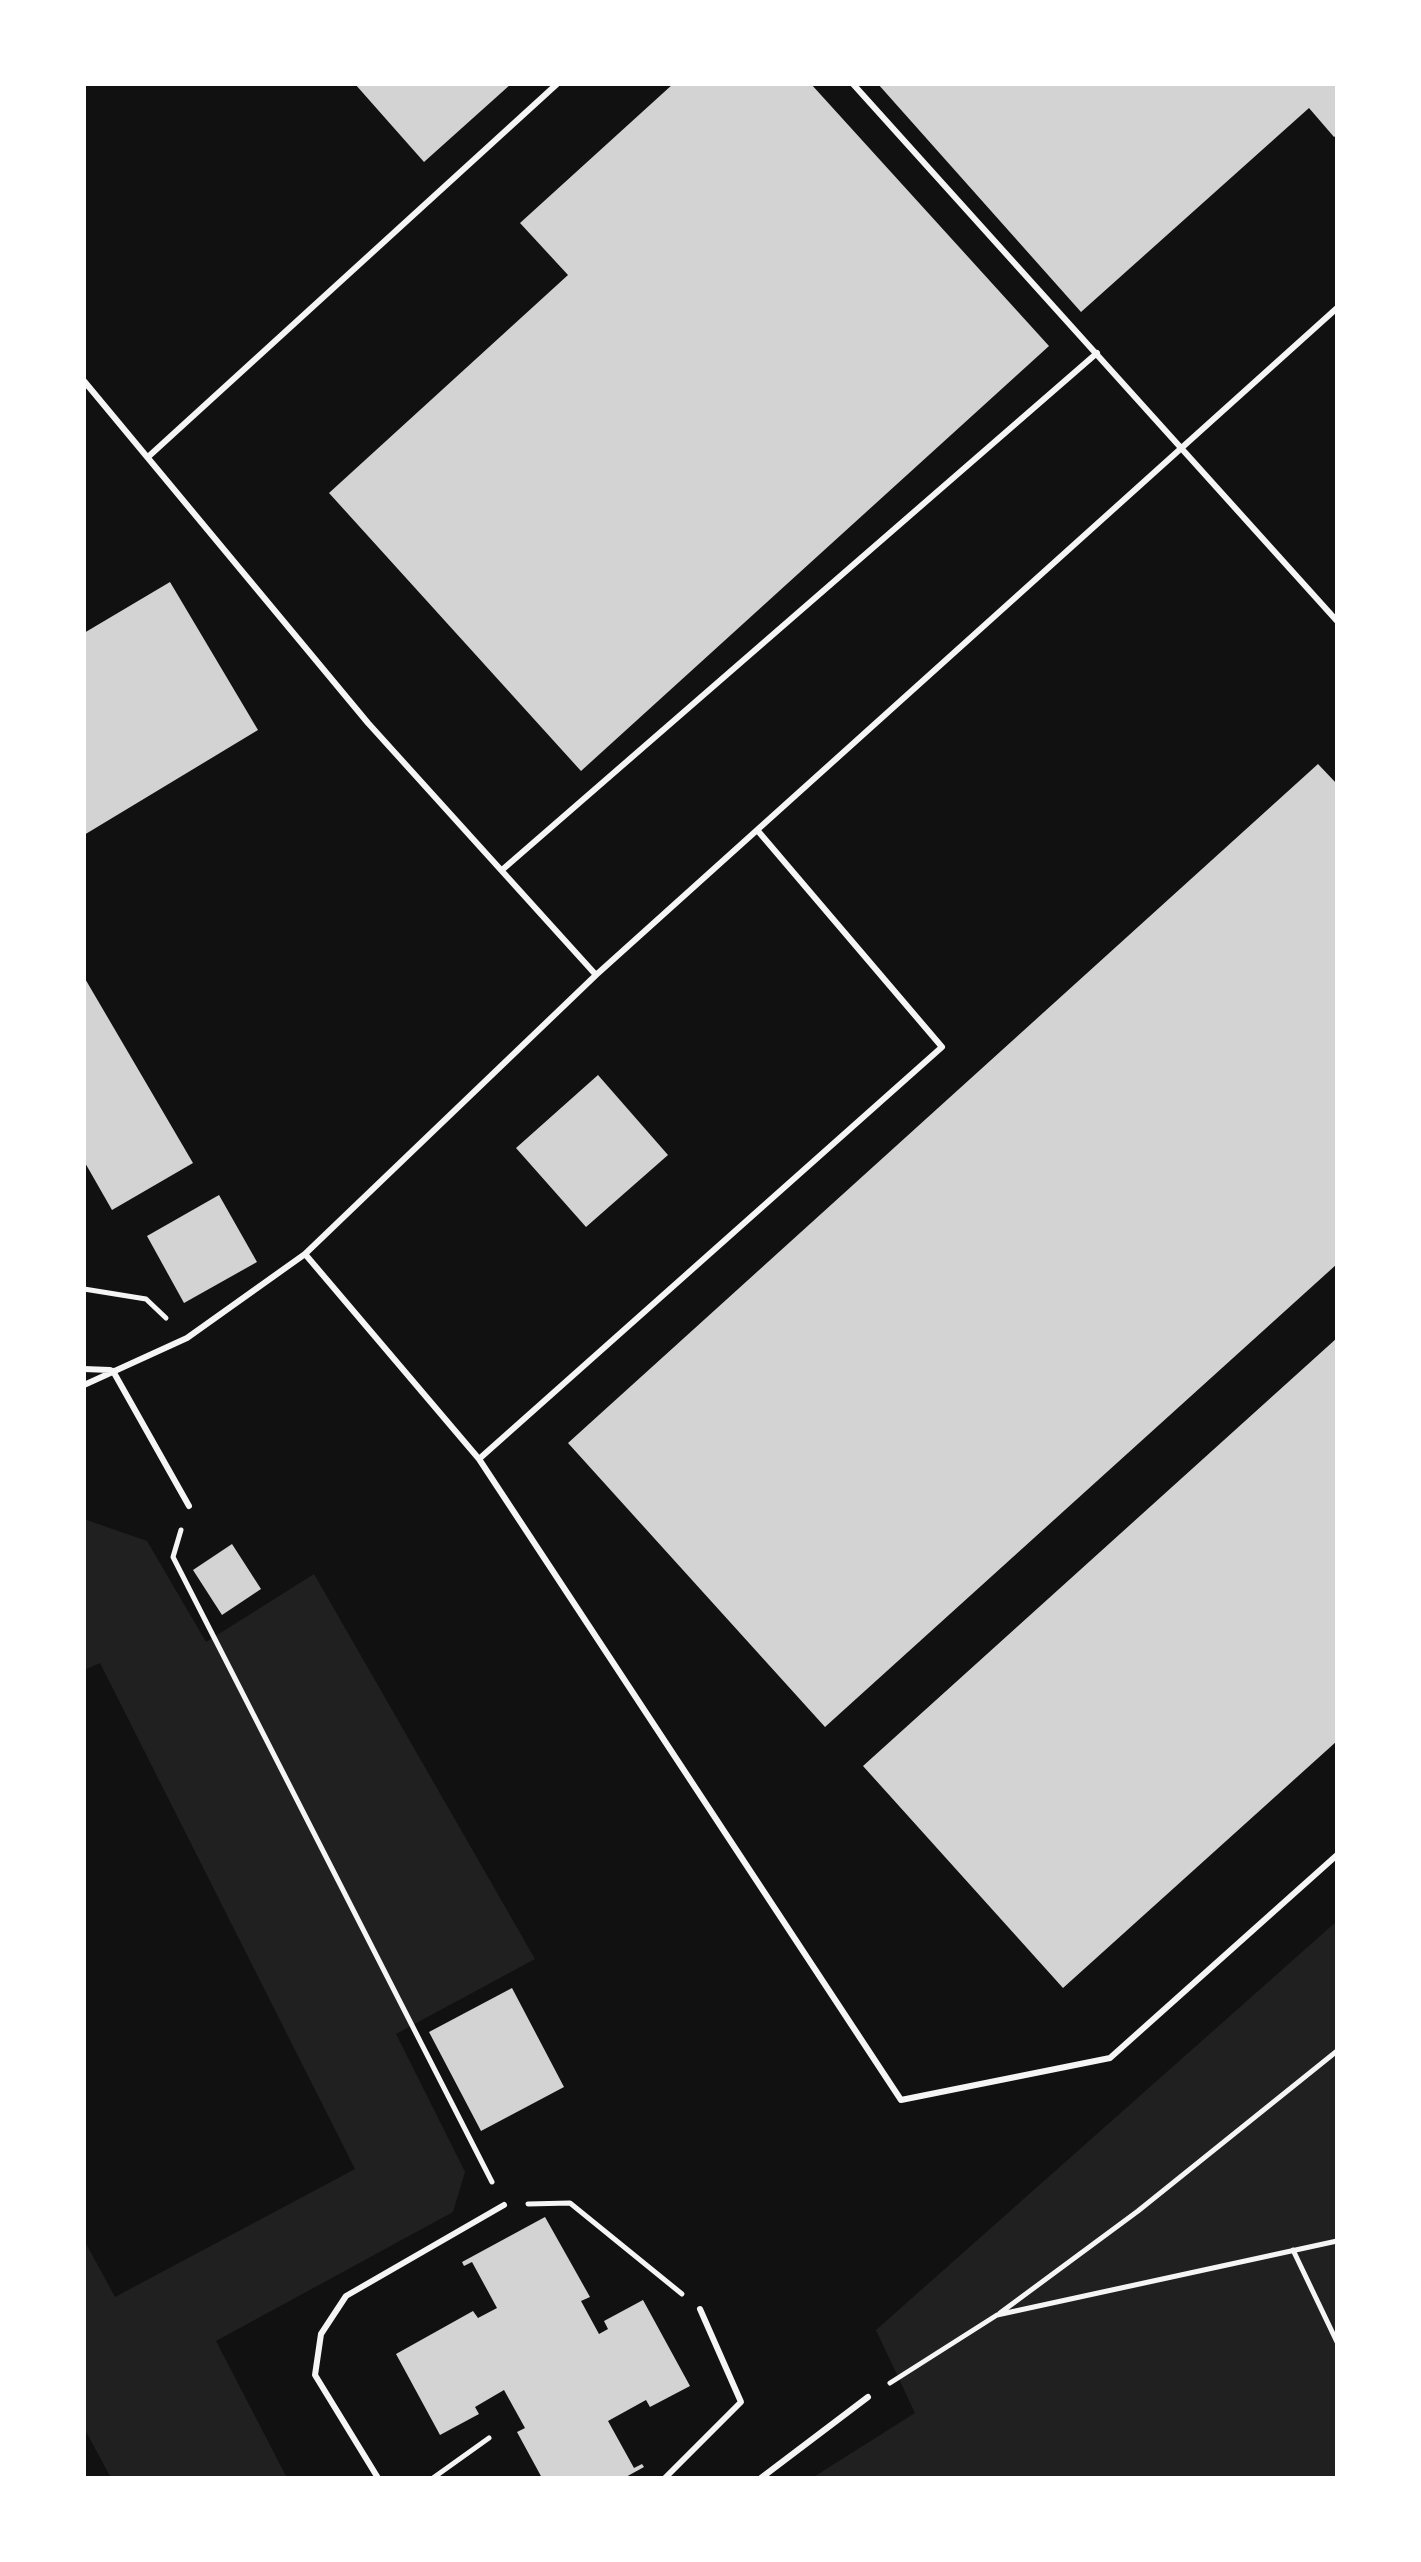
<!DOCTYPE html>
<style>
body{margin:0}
#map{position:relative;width:1421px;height:2562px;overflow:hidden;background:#111;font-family:Overpass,sans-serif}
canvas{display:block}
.frame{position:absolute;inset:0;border:86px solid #fff;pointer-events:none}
</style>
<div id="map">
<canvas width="1421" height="2562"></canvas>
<div class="frame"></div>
</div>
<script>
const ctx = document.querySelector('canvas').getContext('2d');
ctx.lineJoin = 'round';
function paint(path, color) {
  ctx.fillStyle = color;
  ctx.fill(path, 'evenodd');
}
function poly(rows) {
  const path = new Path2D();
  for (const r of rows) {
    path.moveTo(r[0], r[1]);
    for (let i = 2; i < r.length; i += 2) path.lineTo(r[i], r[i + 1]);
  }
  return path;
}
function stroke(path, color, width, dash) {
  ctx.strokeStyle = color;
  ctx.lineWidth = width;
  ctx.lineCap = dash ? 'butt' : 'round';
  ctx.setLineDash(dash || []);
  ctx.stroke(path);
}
const green = poly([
 [84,1519,147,1541,206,1642,314,1574,535,1959,396,2034,465,2172,453,2212,216,2341,287,2478,111,2478,84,2428,84,2240,115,2297,355,2169,100,1663,84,1670],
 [1337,1921,1337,2478,812,2478,915,2413,876,2330]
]);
const building = poly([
 [355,84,511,84,424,162],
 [673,84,811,84,1049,346,581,771,329,493,568,275,520,223],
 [878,84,1337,84,1337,135,1334,137,1309,108,1081,312],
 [170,582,258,730,84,835,84,633],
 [1318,764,1337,784,1337,1264,825,1727,568,1443],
 [84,977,193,1163,112,1210,84,1161],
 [598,1075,668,1155,586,1227,516,1148],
 [219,1195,257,1262,184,1303,147,1236],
 [1337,1338,1337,1741,1063,1988,863,1766],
 [232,1544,261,1589,222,1615,193,1570],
 [512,1988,564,2087,481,2131,429,2032],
 [545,2217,590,2297,581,2301,599,2334,608,2329,604,2321,643,2300,690,2386,650,2407,646,2400,608,2421,634,2468,642,2464,644,2467,624,2478,542,2478,517,2432,525,2428,504,2390,475,2407,479,2414,440,2435,396,2354,473,2311,478,2318,497,2308,472,2262,464,2266,462,2262]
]);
const path = poly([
 [84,1289,146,1299,166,1318],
 [181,1530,173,1557,492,2182],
 [528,2204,570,2203,682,2294],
 [1293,2250,1337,2342],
 [1000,2313,1138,2211,1337,2051],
 [890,2383,997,2315,1337,2241],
 [433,2478,489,2438]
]);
const service = poly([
 [853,84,1337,621],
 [84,381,368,723,596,975],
 [148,457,557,84],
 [502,870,1097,353],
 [305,1254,479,1459,901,2100,1110,2058,1337,1855],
 [84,1369,110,1370],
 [113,1371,189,1506],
 [84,1385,187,1338,305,1254,596,975,1337,308],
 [479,1459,942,1047,758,831],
 [378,2478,315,2375,321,2334,346,2296,504,2205],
 [665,2478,741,2402,700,2309],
 [761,2478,868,2397]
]);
paint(green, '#202020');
paint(building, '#d3d3d3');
stroke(path, '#f5f5f5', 5);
stroke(service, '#f5f5f5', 6);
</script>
